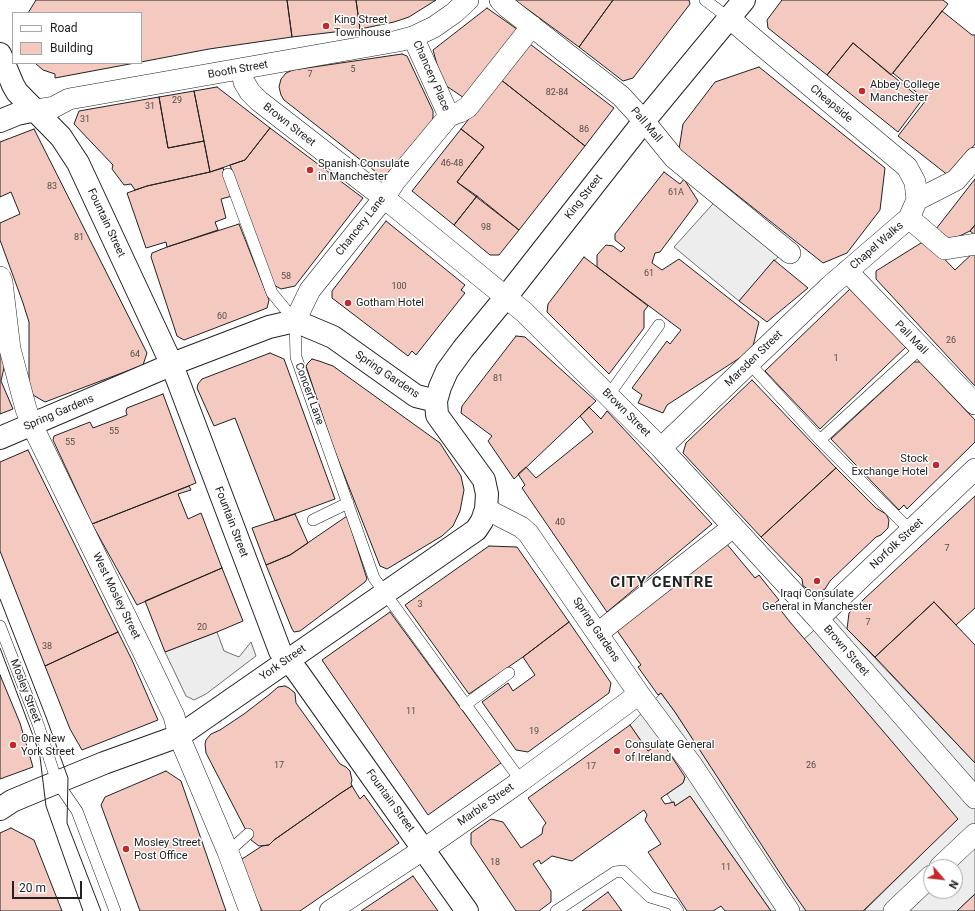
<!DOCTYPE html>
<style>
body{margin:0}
#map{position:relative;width:975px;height:911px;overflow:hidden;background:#fff;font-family:Roboto,sans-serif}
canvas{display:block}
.legend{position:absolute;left:12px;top:12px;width:130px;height:52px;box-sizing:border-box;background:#fff;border:1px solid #a7a7a7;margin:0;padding:5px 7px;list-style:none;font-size:12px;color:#222}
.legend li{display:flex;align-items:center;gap:8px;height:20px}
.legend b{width:20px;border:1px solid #a7a7a7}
.north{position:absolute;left:923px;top:859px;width:40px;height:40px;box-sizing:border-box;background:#fff;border:1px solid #a7a7a7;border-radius:50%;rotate:118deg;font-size:11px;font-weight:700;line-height:16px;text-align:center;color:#222}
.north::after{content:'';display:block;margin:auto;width:14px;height:18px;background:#c62828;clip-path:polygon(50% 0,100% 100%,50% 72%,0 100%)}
.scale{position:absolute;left:12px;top:881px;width:70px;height:18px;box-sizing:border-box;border:2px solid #222;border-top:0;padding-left:5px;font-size:12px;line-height:14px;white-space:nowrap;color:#222;-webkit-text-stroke:3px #fff;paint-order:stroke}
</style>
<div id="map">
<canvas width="975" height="911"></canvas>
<ul class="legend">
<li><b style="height:5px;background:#fff"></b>Road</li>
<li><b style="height:11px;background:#f3c9c0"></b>Building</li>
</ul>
<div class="north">N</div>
<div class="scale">20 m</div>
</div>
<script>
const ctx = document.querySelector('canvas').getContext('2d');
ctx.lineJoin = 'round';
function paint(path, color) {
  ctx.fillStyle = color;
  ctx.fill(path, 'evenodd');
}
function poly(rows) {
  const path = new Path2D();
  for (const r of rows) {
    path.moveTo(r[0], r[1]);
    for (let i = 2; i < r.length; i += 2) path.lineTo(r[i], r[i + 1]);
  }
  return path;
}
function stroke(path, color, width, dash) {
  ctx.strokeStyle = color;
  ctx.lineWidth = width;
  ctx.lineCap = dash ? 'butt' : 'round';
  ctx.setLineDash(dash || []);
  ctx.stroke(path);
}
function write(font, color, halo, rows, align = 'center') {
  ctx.font = font + ' Roboto,sans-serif';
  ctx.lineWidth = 3;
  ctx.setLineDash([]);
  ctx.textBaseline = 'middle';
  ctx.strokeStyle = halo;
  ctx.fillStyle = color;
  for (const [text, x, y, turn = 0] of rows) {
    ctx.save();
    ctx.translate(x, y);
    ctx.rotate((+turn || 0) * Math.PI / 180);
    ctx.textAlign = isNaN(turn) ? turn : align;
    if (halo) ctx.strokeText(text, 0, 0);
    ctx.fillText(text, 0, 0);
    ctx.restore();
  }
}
const parking = poly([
 [720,196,785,249,739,301,674,247,720,196],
 [833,614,975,763,975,894,957,911,864,911,957,819,804,639,833,614],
 [931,867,955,867,955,891,931,891,931,867],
 [217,632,224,651,239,657,251,642,256,656,206,694,194,700,186,696,165,652,217,632],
 [661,693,675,712,807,911,771,911,690,796,675,806,674,802,672,802,667,794,683,783,685,777,648,751,630,725,661,693]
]);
const building = poly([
 [36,0,287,0,292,37,209,49,141,62,141,13,28,13,36,0],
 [287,0,356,0,360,29,292,37,287,0],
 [356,0,436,0,409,17,394,22,360,29,356,0],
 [515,0,613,0,579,47,515,0],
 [613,0,689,0,690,4,633,78,623,81,579,47,613,0],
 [782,0,943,0,948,4,891,75,853,43,827,75,768,28,767,20,782,0],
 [487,8,521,32,467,100,442,83,433,50,487,8],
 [942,11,972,35,975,35,975,144,949,176,898,136,926,100,893,73,942,11],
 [853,43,922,100,898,132,827,75,853,43],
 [530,44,614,108,585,146,500,79,530,44],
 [402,54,407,56,433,111,433,117,432,122,387,174,381,175,376,172,284,100,281,95,279,87,281,79,286,73,293,70,402,54],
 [35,63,135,63,55,78,55,74,43,70,35,63],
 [759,67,885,168,880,210,847,253,823,263,679,149,683,124,715,82,759,67],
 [500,79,585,146,519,230,457,182,484,147,461,129,500,79],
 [217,87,270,128,245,160,210,172,194,91,217,87],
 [194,91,204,141,168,148,159,97,194,91],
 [159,97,168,148,204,141,210,172,147,186,135,190,131,184,124,185,112,169,113,165,74,124,79,111,159,97],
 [270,128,363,198,295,286,281,289,272,284,230,165,245,160,270,128],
 [34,129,147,353,143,365,45,402,33,395,29,383,29,322,23,303,0,240,0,223,20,214,11,192,0,197,0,142,34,129],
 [461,129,484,147,457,182,477,196,454,225,412,191,461,129],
 [223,168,232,196,221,199,226,218,215,222,218,230,167,247,166,242,146,248,127,193,147,186,210,172,223,168],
 [664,172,680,184,684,179,698,201,660,252,655,253,652,263,662,270,679,259,759,322,752,350,667,405,663,413,638,403,642,395,632,388,667,341,670,344,681,330,597,267,597,255,606,245,613,246,621,252,625,248,615,240,615,234,664,172],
 [975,179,975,225,970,231,951,240,936,229,975,179],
 [477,196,519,230,499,255,490,255,454,225,477,196],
 [386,221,465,285,461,290,465,293,416,355,412,351,408,356,332,298,332,291,386,221],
 [239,224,269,300,267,308,184,340,177,336,151,257,152,253,167,247,239,224],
 [975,225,975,235,970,231,975,225],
 [926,242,930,244,955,270,975,251,975,386,876,279,876,271,921,243,926,242],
 [584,257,648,306,644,311,644,328,609,374,547,312,548,304,584,257],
 [774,260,808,288,767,322,739,301,774,260],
 [851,288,907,346,820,429,765,371,851,288],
 [516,336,525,337,596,401,514,479,488,441,492,436,461,413,462,406,516,336],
 [0,344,6,359,1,381,13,409,0,414,0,344],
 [270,353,284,359,335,499,275,521,235,418,214,426,197,388,198,384,202,379,270,353],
 [312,359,319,361,333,366,440,443,461,476,464,490,460,511,453,526,442,536,387,569,380,566,332,444,306,366,308,363,312,359],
 [914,362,920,362,975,420,975,442,907,509,904,505,899,510,831,439,914,362],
 [752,380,836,468,761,537,683,453,686,443,752,380],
 [163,394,196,483,92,524,53,440,54,436,90,422,93,428,127,415,126,411,127,408,163,394],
 [589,407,601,419,607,411,712,524,607,612,522,488,525,485,518,474,526,467,536,478,593,432,580,416,589,407],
 [28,450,118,632,45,666,0,551,0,462,28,450],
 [836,468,876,508,886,514,889,520,888,528,881,535,876,537,830,581,825,589,821,591,813,592,803,586,802,579,761,537,836,468],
 [189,486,191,490,178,494,188,519,201,513,222,568,137,605,92,524,189,486],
 [975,496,975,608,956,625,934,602,875,657,847,629,849,613,975,496],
 [295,514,308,543,290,555,266,565,252,528,295,514],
 [347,516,367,579,365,582,300,631,294,632,292,629,266,565,290,555,347,516],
 [726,543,755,578,759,575,762,579,779,600,775,603,790,622,958,819,863,911,806,911,787,884,675,712,661,693,658,695,638,667,641,665,616,629,726,543],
 [489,546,517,547,569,622,523,657,469,694,405,605,489,546],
 [222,568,243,621,217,632,165,652,145,601,222,568],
 [934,602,975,645,975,763,875,657,934,602],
 [390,612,501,763,428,815,322,660,390,612],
 [569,622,611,683,609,693,528,752,516,750,482,702,508,683,513,691,535,675,523,657,569,622],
 [118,632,132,660,158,720,82,750,70,729,45,666,118,632],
 [0,675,20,723,33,767,0,779,0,675],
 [285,686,289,688,295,693,296,703,340,764,346,767,350,771,352,780,351,784,352,786,341,793,274,840,269,845,259,846,251,840,206,753,205,744,206,740,211,734,220,730,244,714,270,694,278,687,285,686],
 [630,725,648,751,657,745,666,748,685,777,683,783,661,798,665,804,674,802,675,806,690,796,771,911,725,911,721,906,713,911,687,911,648,852,661,844,645,820,647,815,644,810,572,861,552,856,541,864,539,860,533,864,551,891,551,902,539,911,516,911,471,844,471,833,491,819,503,822,521,848,542,834,543,827,546,823,528,798,630,725],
 [166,771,181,781,226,911,140,911,101,805,105,797,166,771],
 [352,786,360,799,364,795,399,843,300,911,262,911,239,861,262,846,269,845,274,840,341,793,352,786],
 [11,828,34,840,62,911,0,911,0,833,11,828],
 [413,876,438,911,361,911,413,876],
 [608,892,622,911,582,911,608,892],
 [975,894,975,911,957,911,975,894]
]);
const lane = poly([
 [705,0,729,18],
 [228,174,272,293,295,321,296,357,374,578,521,781],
 [750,364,820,440,911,531],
 [608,396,659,325],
 [820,440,921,348],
 [313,520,348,503],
 [0,626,38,724,57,782,77,811,115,911],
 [465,705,509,673],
 [231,855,228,852,248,834],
 [556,911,615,872,623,871,650,897,673,904,678,911]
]);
const street = poly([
 [500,0,507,7,621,96,644,121,674,158,790,253],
 [729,18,907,167,915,182,917,200],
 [413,37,449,116],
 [241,69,244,82,250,92,259,101,393,205,524,312,661,448,818,619,975,798],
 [36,110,54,107,69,99,398,41,413,37,434,27,454,13,468,0],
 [449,116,460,112,468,107,532,26],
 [909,218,945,249,975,244],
 [847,271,975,404],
 [0,277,2,282,10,349,26,409,32,425,151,668,174,716,179,736,228,852,250,911],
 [295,321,310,290,384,198,395,181,449,116],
 [661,448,830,286,909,218,917,200,956,180,975,158],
 [486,509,521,527,528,533,639,694,692,765,789,911],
 [818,619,975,469],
 [598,633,733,527],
 [940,867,975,834],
 [330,911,424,849,521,781,639,694],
 [894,911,931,876]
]);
const secondary = poly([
 [0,54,13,85,17,92,61,137,78,163,172,365,280,651,297,671,467,911],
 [0,121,17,114,36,110],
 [0,438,180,361,269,327,295,321,333,337,416,396,436,401],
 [0,809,12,801,43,788,104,763,179,736,476,530,482,521,486,509,487,494,484,480,437,415,436,401,440,387,447,371,463,349,506,297,644,121,744,0]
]);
const tram = poly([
 [0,599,46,717,68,778,67,823,101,911],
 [0,648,35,741,40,757,46,806,83,911]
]);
const markers = [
 [326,26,4,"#c62828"],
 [862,91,4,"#c62828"],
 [310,170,4,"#c62828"],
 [348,303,4,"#c62828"],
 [936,465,4,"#c62828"],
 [817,581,4,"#c62828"],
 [13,745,4,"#c62828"],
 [617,751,4,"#c62828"],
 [126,849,4,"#c62828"]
];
const numberNames = [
 ["5",353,70],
 ["7",310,75],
 ["82-84",557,93],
 ["29",177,101],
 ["31",150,107],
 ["31",85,120],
 ["86",584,130],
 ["46-48",452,164],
 ["83",52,187],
 ["61A",676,193],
 ["98",486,228],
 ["81",79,238],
 ["61",649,274],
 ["58",286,277],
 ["100",399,287],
 ["60",222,317],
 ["26",951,341],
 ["64",135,355],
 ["1",836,359],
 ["81",498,379],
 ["55",114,432],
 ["55",70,443],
 ["40",560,523],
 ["7",947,549],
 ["3",420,605],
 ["7",868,623],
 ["20",202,628],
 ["38",47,647],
 ["11",411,712],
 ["19",534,732],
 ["17",279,766],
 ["26",811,766],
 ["17",591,767],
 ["18",495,863],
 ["11",726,868]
];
const poiNames = [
 ["King Street",334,20],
 ["Townhouse",334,33],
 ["Abbey College",870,85],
 ["Manchester",870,98],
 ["Spanish Consulate",318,164],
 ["in Manchester",318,177],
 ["Gotham Hotel",356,303],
 ["Stock",928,459,"right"],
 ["Exchange Hotel",928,472,"right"],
 ["Iraqi Consulate",817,594,"center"],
 ["General in Manchester",817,607,"center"],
 ["One New",21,739],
 ["York Street",21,752],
 ["Consulate General",625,745],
 ["of Ireland",625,758],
 ["Mosley Street",134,843],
 ["Post Office",134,856]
];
const streetNames = [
 ["Booth Street",238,70,-10],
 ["Chancery Place",431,76,66],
 ["Cheapside",831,104,40],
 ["Brown Street",289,125,38],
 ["Pall Mall",646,125,50],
 ["King Street",584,197,-52],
 ["Fountain Street",106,223,65],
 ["Chancery Lane",361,226,-52],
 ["Chapel Walks",877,246,-41],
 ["Pall Mall",911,338,46],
 ["Marsden Street",754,359,-44],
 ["Spring Gardens",387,375,34],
 ["Concert Lane",309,394,70],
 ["Spring Gardens",59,413,-23],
 ["Brown Street",626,413,45],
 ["Fountain Street",231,522,69],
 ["Norfolk Street",897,544,-43],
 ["West Mosley Street",116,596,64],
 ["Spring Gardens",596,630,56],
 ["Brown Street",846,651,49],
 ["York Street",283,663,-35],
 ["Mosley Street",25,691,69],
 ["Fountain Street",390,801,54],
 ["Marble Street",486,805,-35]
];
const districtNames = [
 ["CITY CENTRE",662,583]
];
paint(parking, '#ededed');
stroke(parking, '#6f6f6f', 1);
paint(building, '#f3c9c0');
stroke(building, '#222', 1);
stroke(lane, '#222', 12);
stroke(street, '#222', 22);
stroke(secondary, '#222', 24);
stroke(lane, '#fff', 11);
stroke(street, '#fff', 21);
stroke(secondary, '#fff', 22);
stroke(tram, '#222', 1);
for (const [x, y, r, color] of markers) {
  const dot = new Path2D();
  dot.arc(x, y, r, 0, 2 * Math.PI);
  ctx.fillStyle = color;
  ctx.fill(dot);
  stroke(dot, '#fff', 1.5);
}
write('9px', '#564c4a', null, numberNames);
write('11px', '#222', '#fff', poiNames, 'left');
write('11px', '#222', '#fff', streetNames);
ctx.letterSpacing = '1px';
write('bold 15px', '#222', '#fff', districtNames);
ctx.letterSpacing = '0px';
</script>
